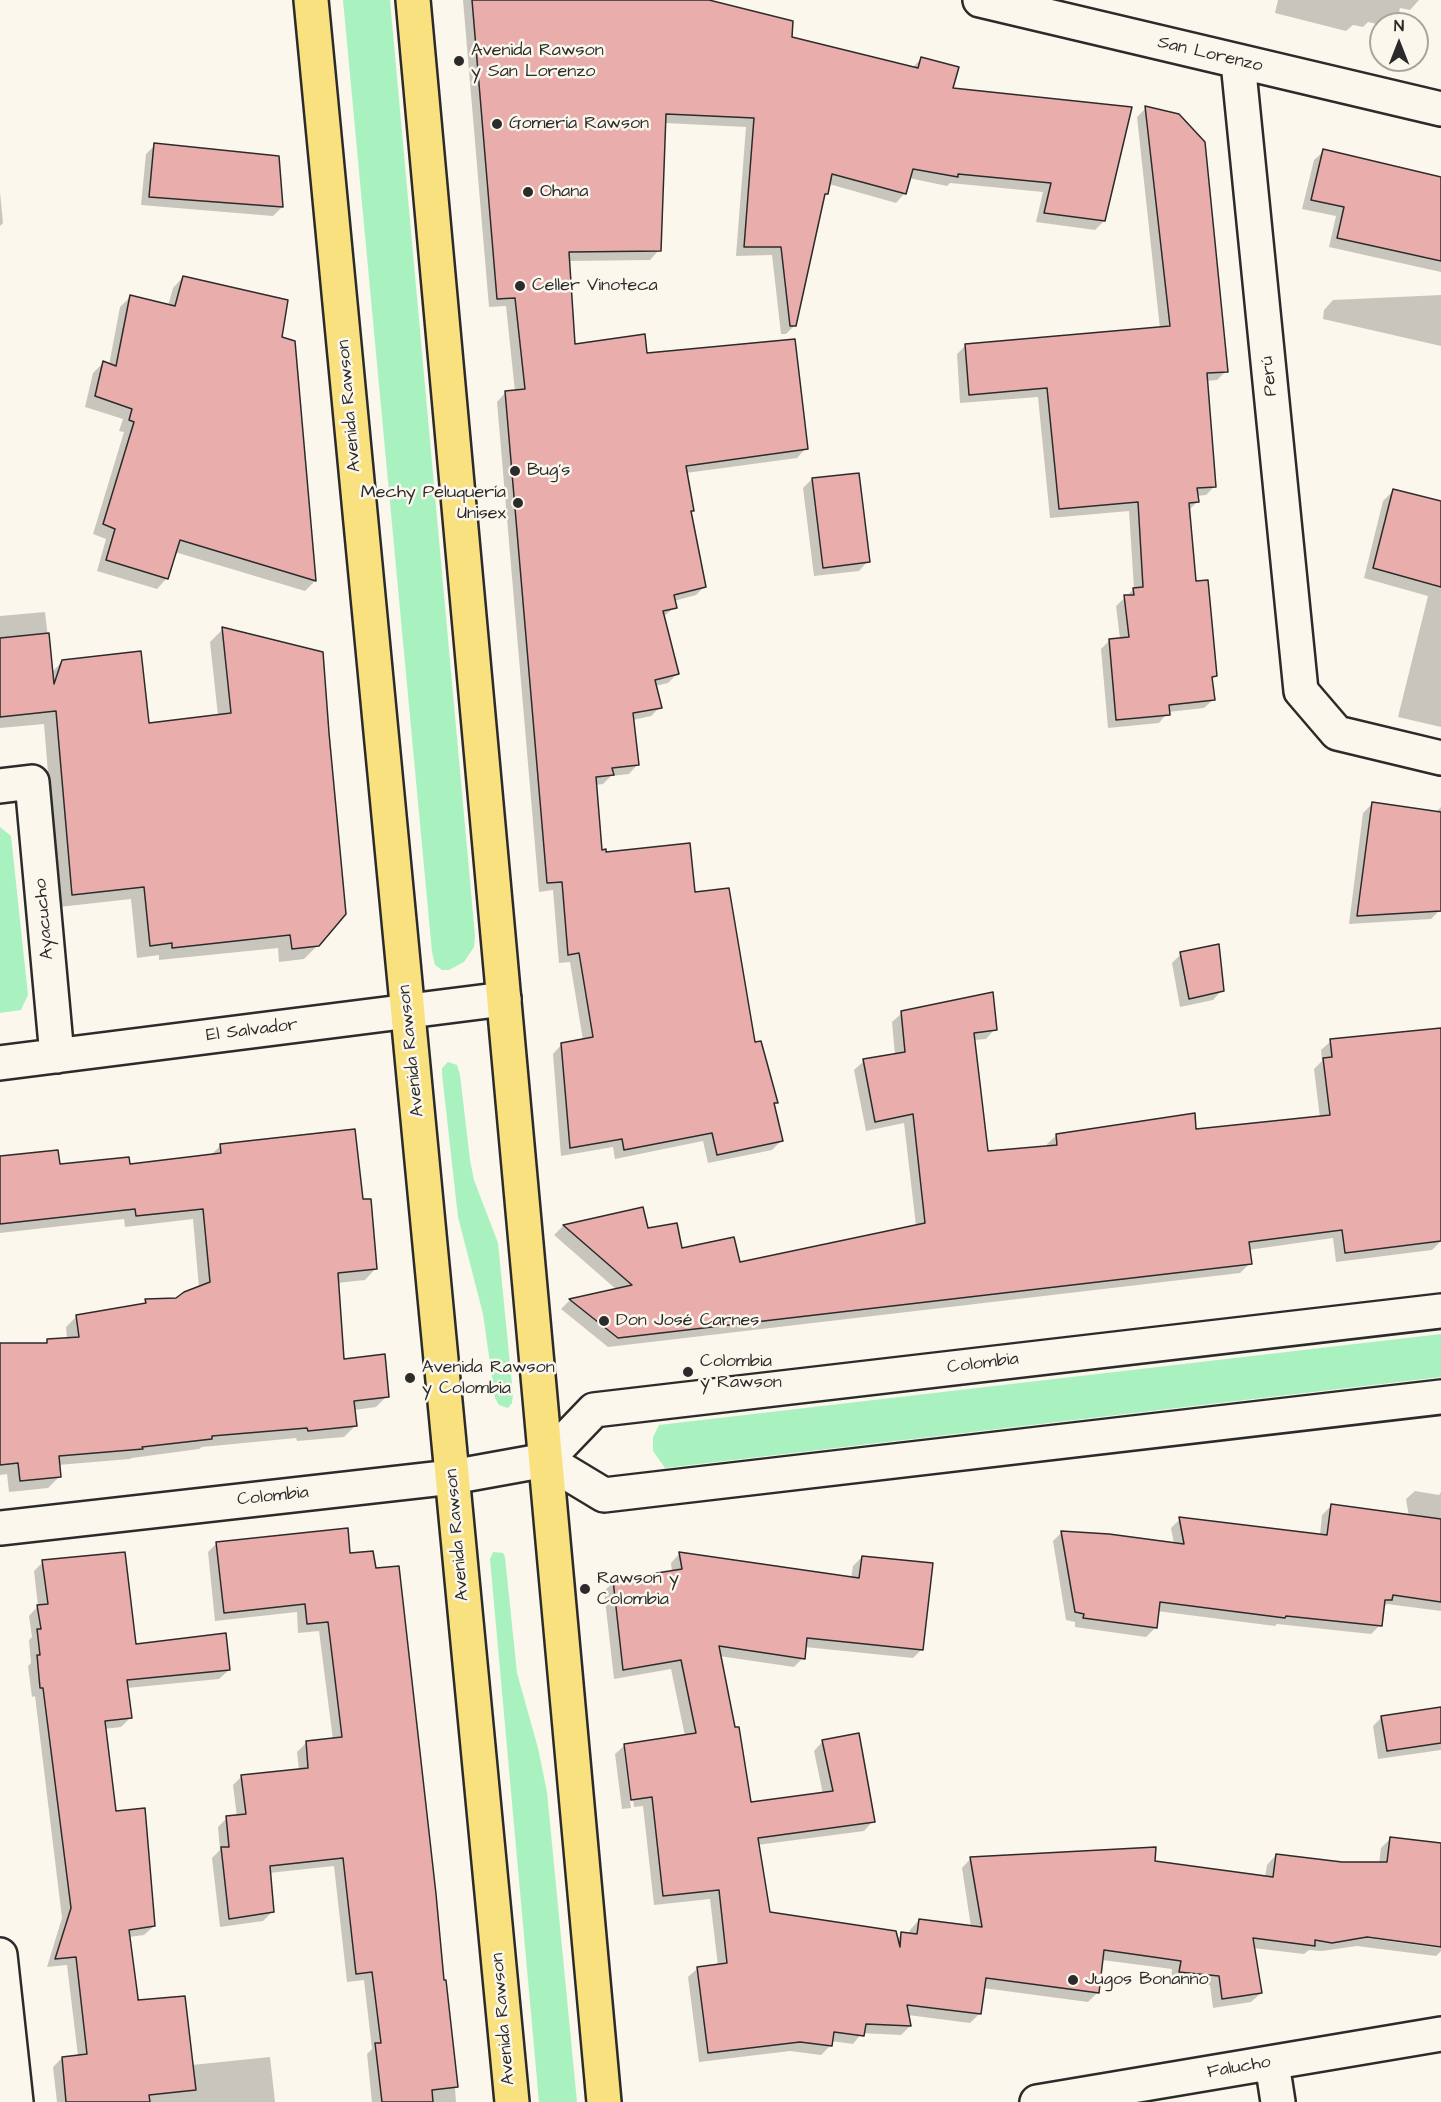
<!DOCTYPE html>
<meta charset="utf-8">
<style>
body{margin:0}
#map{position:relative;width:1441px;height:2102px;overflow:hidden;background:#fbf7ec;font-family:"Architects Daughter",sans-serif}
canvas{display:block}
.north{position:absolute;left:1369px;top:12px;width:60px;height:60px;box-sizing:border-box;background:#fbf7ec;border:2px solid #a8a59f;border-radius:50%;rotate:0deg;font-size:16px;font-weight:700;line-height:24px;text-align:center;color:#2b2b2b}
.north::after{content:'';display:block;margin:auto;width:21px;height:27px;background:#2b2b2b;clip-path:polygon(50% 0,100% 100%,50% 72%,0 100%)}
</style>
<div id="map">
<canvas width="1441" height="2102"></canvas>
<div class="north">N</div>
</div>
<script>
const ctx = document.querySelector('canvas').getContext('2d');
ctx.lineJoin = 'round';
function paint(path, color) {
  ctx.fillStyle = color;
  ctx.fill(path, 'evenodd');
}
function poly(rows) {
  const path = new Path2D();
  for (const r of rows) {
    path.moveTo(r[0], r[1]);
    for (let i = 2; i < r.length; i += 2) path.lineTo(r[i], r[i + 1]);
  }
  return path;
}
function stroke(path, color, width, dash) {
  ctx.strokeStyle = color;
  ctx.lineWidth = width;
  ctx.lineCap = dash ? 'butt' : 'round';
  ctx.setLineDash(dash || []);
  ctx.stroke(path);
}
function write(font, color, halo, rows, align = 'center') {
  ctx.font = font + ' "Architects Daughter",sans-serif';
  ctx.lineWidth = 5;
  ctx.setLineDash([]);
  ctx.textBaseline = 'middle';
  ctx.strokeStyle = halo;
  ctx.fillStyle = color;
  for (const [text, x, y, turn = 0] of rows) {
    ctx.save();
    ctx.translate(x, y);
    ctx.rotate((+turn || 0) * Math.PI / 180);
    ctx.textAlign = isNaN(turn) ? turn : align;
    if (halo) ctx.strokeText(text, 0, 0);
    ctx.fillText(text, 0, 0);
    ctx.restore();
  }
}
const green = poly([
 [343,0,390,0,475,936,474,947,464,962,449,970,442,970,435,965,432,952],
 [0,827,11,836,28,995,21,1010,0,1013],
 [448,1062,457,1065,460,1075,470,1160,474,1180,498,1243,513,1394,512,1403,508,1408,499,1405,495,1398,483,1314,458,1217,442,1074,442,1068],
 [1441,1334,1441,1377,665,1468,653,1451,653,1437,659,1425],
 [493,1552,503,1553,505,1557,517,1673,538,1748,547,1792,577,2102,539,2102,490,1559]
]);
const shadow = poly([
 [463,0,703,0,790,38,912,68,921,59,951,90,1104,221,1095,230,1036,222,1043,192,950,183,947,186,909,178,905,193,896,203,829,184,826,193,823,197,795,325,786,334,781,334,772,255,736,256,746,127,665,123,659,250,650,260,568,261,574,346,646,355,806,448,797,458,686,473,692,510,690,513,705,586,696,595,674,601,675,607,663,617,677,674,668,683,655,686,660,707,651,716,633,720,638,764,629,774,611,776,603,784,595,785,601,852,693,894,776,1102,773,1105,781,1141,772,1150,708,1163,703,1141,615,1159,613,1147,561,1156,553,1054,562,1044,583,1040,570,962,559,963,553,890,539,892,497,402,506,392,515,392,506,306,489,307],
 [1278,0,1419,0,1410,10,1400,8,1398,18,1391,24,1381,25,1368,22,1363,27,1353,25,1346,31,1275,13],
 [1146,108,1226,371,1217,380,1206,381,1215,486,1206,495,1196,496,1197,502,1188,511,1194,583,1216,675,1211,680,1214,699,1204,708,1168,712,1159,723,1108,728,1101,649,1110,640,1120,639,1116,606,1134,589,1129,511,1050,518,1038,397,960,403,957,354,966,345,1160,329,1137,117],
 [155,145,282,207,273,216,141,205,146,154],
 [1324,151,1441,179,1441,272,1329,247,1336,216,1302,209,1314,160],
 [0,192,3,223,0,226],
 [183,277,280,338,294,342,315,581,305,591,175,552,167,578,157,589,97,571,106,539,93,534,124,432,119,431,123,419,85,407,93,373,103,363,109,365,120,307,131,296,168,306,173,288],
 [1441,295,1441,346,1323,319,1324,310,1333,300],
 [812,479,868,561,859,571,814,576,803,488],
 [1393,491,1441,502,1441,727,1398,717,1428,596,1364,578,1383,501],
 [45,612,52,672,62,662,148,725,218,716,210,642,223,629,318,945,304,959,279,962,278,948,159,960,159,955,137,958,131,899,59,907,44,724,0,728,0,616],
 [1372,804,1435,813,1441,807,1441,912,1438,912,1431,919,1349,924,1363,813],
 [1181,954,1222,990,1213,1000,1180,1007,1172,963],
 [902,1013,995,1029,986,1039,974,1040,986,1153,1047,1147,1047,1144,1057,1135,1195,1131,1320,1118,1314,1069,1322,1061,1321,1050,1331,1041,1441,1029,1441,1241,1432,1250,1336,1262,1333,1238,1248,1250,1250,1263,1240,1273,608,1347,561,1309,570,1300,617,1290,554,1235,563,1226,642,1209,647,1230,681,1249,738,1264,916,1226,904,1123,866,1131,854,1070,864,1061,895,1055,892,1022],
 [220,1146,362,1201,376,1268,365,1280,337,1283,343,1361,387,1396,376,1407,354,1410,355,1426,344,1437,297,1441,296,1438,202,1447,199,1449,132,1458,130,1459,58,1465,59,1477,48,1488,9,1492,7,1474,0,1475,0,1346,44,1345,48,1341,67,1339,66,1327,77,1316,141,1306,146,1301,176,1299,199,1288,193,1219,125,1227,124,1219,0,1233,0,1156,12,1154,13,1156,58,1165,129,1165,210,1156],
 [1415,1491,1439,1495,1441,1492,1441,1611,1387,1604,1382,1608,1380,1625,1371,1634,1277,1624,1275,1626,1157,1611,1155,1628,1146,1637,1075,1627,1075,1622,1066,1620,1053,1541,1062,1532,1174,1544,1171,1528,1180,1519,1320,1535,1322,1515,1331,1506,1409,1517,1406,1499],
 [217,1543,349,1555,442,1982,457,2086,455,2088,456,2102,372,2102,367,2054,372,2049,364,1980,347,1982,334,1866,269,1873,272,1912,263,1921,220,1927,212,1858,220,1850,218,1827,227,1818,237,1817,233,1785,242,1776,299,1770,297,1752,306,1743,333,1740,319,1631,298,1633,297,1612,215,1621,208,1552],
 [680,1553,851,1579,853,1566,862,1557,922,1649,913,1658,805,1647,803,1658,794,1667,719,1656,750,1803,823,1794,814,1751,823,1741,873,1821,864,1831,757,1845,769,1914,897,1939,902,1934,909,1935,910,1930,919,1920,971,1927,962,1868,971,1858,1153,1862,1265,1877,1267,1865,1276,1855,1342,1864,1379,1864,1381,1848,1391,1838,1441,1845,1441,1951,1436,1956,1357,1946,1322,1951,1309,1950,1304,1954,1253,1948,1261,1993,1251,2002,1213,2008,1210,1985,1171,1981,1172,1969,1102,1960,1098,1992,1088,2002,983,1988,980,2013,970,2023,908,2015,910,2026,901,2035,862,2033,853,2044,831,2041,830,2046,821,2055,790,2051,699,2062,688,1977,698,1968,718,1966,710,1899,654,1905,643,1806,634,1807,627,1751,624,1751,631,1808,622,1809,615,1754,625,1745,685,1736,671,1669,614,1679,604,1591,614,1582,672,1572,671,1563],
 [1360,1934,1440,1945,1440,1948,1360,1937],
 [43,1562,135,1645,229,1670,219,1679,127,1688,130,1718,121,1727,104,1729,114,1813,154,1926,144,1935,129,1937,137,2002,192,2065,270,2057,275,2102,57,2102,53,2067,62,2058,78,2056,67,1965,47,1967,62,1918,35,1696,32,1697,28,1666,31,1663,29,1640,32,1637,29,1616,38,1606,34,1571],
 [1441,1709,1441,1750,1378,1759,1373,1726,1382,1717]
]);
const building = poly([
 [472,0,709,0,793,21,792,37,918,68,921,57,959,67,953,88,1132,107,1105,221,1044,213,1051,183,958,174,958,177,913,169,906,194,832,174,828,194,825,194,796,326,790,326,781,247,744,247,754,118,666,114,661,251,569,252,575,344,645,334,647,353,795,339,808,449,686,466,694,511,691,511,706,587,674,595,677,608,663,611,679,674,655,680,662,708,633,713,639,765,612,768,614,775,596,777,602,850,606,849,606,852,690,843,695,892,729,888,755,1042,761,1041,778,1103,774,1103,783,1141,717,1155,712,1133,624,1150,622,1139,570,1148,561,1043,593,1037,579,953,568,955,562,882,547,883,505,391,525,389,515,298,497,299,472,0],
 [1145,106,1179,114,1205,142,1228,372,1207,373,1216,487,1197,488,1199,502,1189,503,1196,581,1208,580,1217,676,1212,677,1215,700,1169,705,1170,715,1116,720,1109,639,1129,637,1124,595,1134,595,1133,588,1143,587,1138,502,1059,509,1047,388,969,395,965,344,1170,326,1145,106],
 [154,143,279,156,283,207,149,197,154,143],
 [1323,149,1441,177,1441,261,1337,238,1344,207,1311,200,1323,149],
 [183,276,288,300,282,337,295,341,316,581,180,540,168,579,106,560,115,529,103,524,134,422,129,420,132,409,95,396,103,361,116,366,130,295,175,306,183,276],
 [859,473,870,562,823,568,812,478,859,473],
 [1393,489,1441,501,1441,587,1373,568,1393,489],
 [222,627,323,652,329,733,346,914,319,946,292,949,290,935,172,948,172,943,150,946,144,887,72,895,56,711,0,717,0,638,49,633,54,684,62,660,141,651,149,723,231,713,222,627],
 [1372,802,1441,812,1441,911,1357,916,1372,802],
 [1219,944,1224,991,1189,999,1180,952,1219,944],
 [993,992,997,1030,974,1033,988,1151,1057,1145,1056,1134,1195,1113,1196,1129,1330,1115,1323,1058,1332,1057,1330,1039,1441,1028,1441,1241,1345,1253,1342,1230,1249,1242,1252,1264,618,1338,569,1299,632,1285,563,1225,643,1207,648,1228,677,1223,682,1248,734,1237,740,1262,925,1223,913,1114,875,1122,863,1059,905,1052,901,1011,993,992],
 [355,1129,363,1199,371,1199,377,1269,338,1273,344,1359,385,1354,389,1397,354,1401,357,1426,308,1431,307,1428,212,1436,212,1439,142,1447,143,1449,59,1456,61,1477,20,1481,18,1463,0,1465,0,1343,47,1343,47,1339,79,1337,76,1315,146,1303,145,1299,176,1298,184,1292,210,1282,203,1209,136,1216,135,1209,0,1224,0,1156,58,1150,60,1164,129,1157,130,1164,221,1153,220,1144,355,1129],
 [1331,1504,1441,1519,1441,1602,1393,1595,1392,1600,1385,1600,1382,1626,1286,1616,1285,1618,1160,1602,1157,1628,1083,1618,1084,1614,1075,1612,1061,1531,1109,1534,1184,1544,1179,1517,1327,1535,1331,1504],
 [348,1528,350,1553,373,1551,376,1568,399,1566,436,1894,444,1980,446,1980,458,2087,432,2090,433,2102,382,2102,375,2043,381,2043,372,1972,356,1974,343,1858,270,1866,274,1912,229,1919,221,1847,229,1847,226,1816,246,1814,241,1775,308,1768,306,1741,342,1737,328,1622,307,1624,305,1604,224,1613,216,1542,348,1528],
 [125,1552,136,1644,226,1633,230,1670,127,1680,132,1718,105,1721,116,1811,145,1808,155,1926,129,1930,138,1998,138,2000,185,1996,196,2090,149,2095,150,2102,66,2102,62,2057,87,2054,76,1957,55,1959,71,1908,43,1688,40,1688,37,1655,40,1655,37,1629,41,1629,37,1605,48,1604,42,1560,125,1552],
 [679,1552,859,1578,862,1556,933,1563,923,1650,807,1638,805,1659,719,1646,735,1727,739,1727,751,1802,833,1791,822,1740,859,1733,875,1822,758,1838,770,1912,896,1931,900,1947,901,1932,917,1934,919,1919,982,1927,970,1857,1156,1847,1155,1861,1273,1877,1276,1854,1342,1862,1387,1862,1390,1837,1441,1843,1441,1947,1367,1937,1332,1943,1315,1940,1315,1946,1253,1938,1262,1993,1222,1999,1219,1976,1179,1972,1181,1961,1104,1950,1099,1993,986,1978,981,2014,907,2005,911,2026,866,2024,864,2036,834,2032,832,2046,800,2042,708,2053,697,1967,727,1963,719,1890,663,1896,652,1797,631,1800,624,1744,696,1733,681,1660,623,1670,613,1580,682,1569,679,1552],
 [1441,1707,1441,1743,1387,1751,1381,1716,1441,1707]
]);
const minor = poly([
 [980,0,1441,109],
 [1238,62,1301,691,1337,733,1441,758],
 [0,786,32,782,57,1056],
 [0,1063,504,999],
 [546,1460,604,1495,1441,1397],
 [0,1528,452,1477,546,1460,594,1410,1441,1311],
 [0,1955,16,2102],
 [1272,2063,1278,2102],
 [1037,2102,1441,2034]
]);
const major = poly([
 [311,0,512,2102],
 [413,0,604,2102]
]);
const markers = [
 [459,61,6,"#2b2b2b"],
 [497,124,6,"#2b2b2b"],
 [528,192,6,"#2b2b2b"],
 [520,286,6,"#2b2b2b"],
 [515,471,6,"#2b2b2b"],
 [518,503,6,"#2b2b2b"],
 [604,1321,6,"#2b2b2b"],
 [688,1372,6,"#2b2b2b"],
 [410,1378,6,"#2b2b2b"],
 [585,1589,6,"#2b2b2b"],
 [1073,1980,6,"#2b2b2b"]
];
const poiNames = [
 ["Avenida Rawson",471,51],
 ["y San Lorenzo",471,72],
 ["Gomería Rawson",509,124],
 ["Ohana",540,192],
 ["Celler Vinoteca",532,286],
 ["Bug's",527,471],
 ["Mechy Peluquería",506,493,"right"],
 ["Unisex",506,514,"right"],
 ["Don José Carnes",616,1321],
 ["Colombia",700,1362],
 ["y Rawson",700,1383],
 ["Avenida Rawson",422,1368],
 ["y Colombia",422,1389],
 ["Rawson y",597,1579],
 ["Colombia",597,1600],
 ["Jugos Bonanno",1085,1980]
];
const streetNames = [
 ["San Lorenzo",1210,55,13],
 ["Perú",1270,376,-96],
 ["Avenida Rawson",350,406,-95],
 ["Ayacucho",45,919,-95],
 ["El Salvador",252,1031,-7],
 ["Avenida Rawson",412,1051,-96],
 ["Colombia",983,1364,-7],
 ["Colombia",273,1497,-6],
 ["Avenida Rawson",458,1535,-95],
 ["Avenida Rawson",504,2019,-95],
 ["Falucho",1239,2068,-10]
];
paint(green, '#a9f2c0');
paint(shadow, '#0003');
paint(building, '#e9aeac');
stroke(building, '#2b2b2b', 1.5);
stroke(minor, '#2b2b2b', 38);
stroke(major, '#2b2b2b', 38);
stroke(minor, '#fbf7ec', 33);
stroke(major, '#fae180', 33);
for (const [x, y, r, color] of markers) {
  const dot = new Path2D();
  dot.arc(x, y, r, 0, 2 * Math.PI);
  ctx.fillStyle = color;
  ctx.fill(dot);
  stroke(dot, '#fbf7ec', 2);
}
write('18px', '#2b2b2b', '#fbf7ec', poiNames, 'left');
write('18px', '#2b2b2b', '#fbf7ec', streetNames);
</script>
